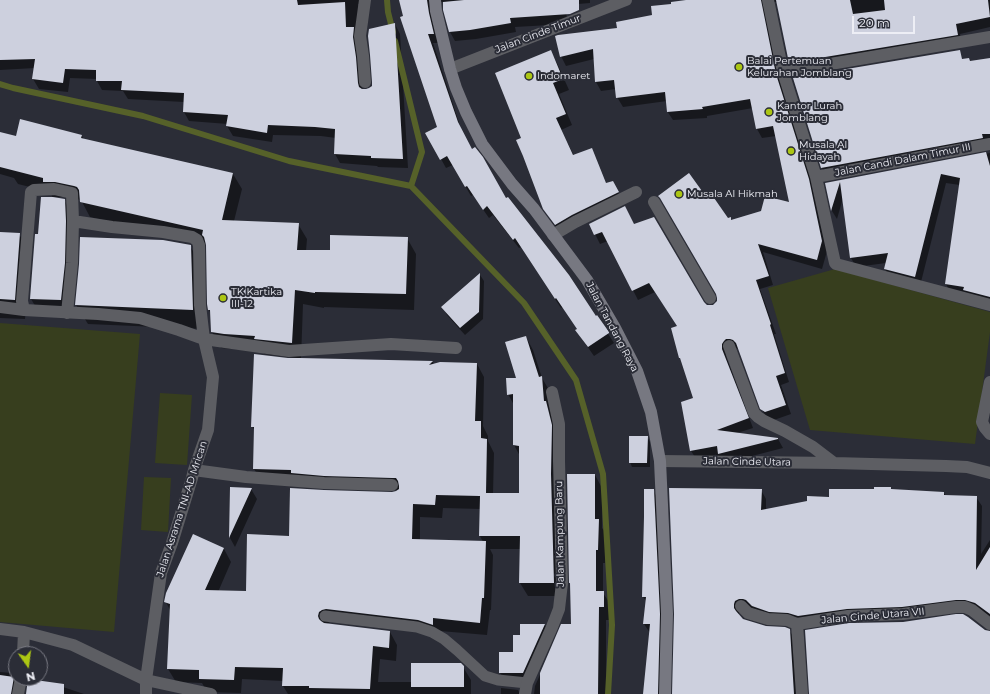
<!DOCTYPE html>
<style>
body{margin:0}
#map{position:relative;width:990px;height:694px;overflow:hidden;background:#2b2d37;font-family:Montserrat,sans-serif}
canvas{display:block}
.north{position:absolute;left:8px;top:646px;width:40px;height:40px;box-sizing:border-box;background:#2b2d37;border:1px solid #797a83;border-radius:50%;rotate:166deg;font-size:11px;font-weight:700;line-height:16px;text-align:center;color:#edeef5}
.north::after{content:'';display:block;margin:auto;width:14px;height:18px;background:#acc613;clip-path:polygon(50% 0,100% 100%,50% 72%,0 100%)}
.scale{position:absolute;left:852px;top:16px;width:63px;height:18px;box-sizing:border-box;border:2px solid #edeef5;border-top:0;padding-left:5px;font-size:12px;line-height:14px;white-space:nowrap;color:#edeef5;-webkit-text-stroke:3px #2b2d37;paint-order:stroke}
</style>
<div id="map">
<canvas width="990" height="694"></canvas>
<div class="north">N</div>
<div class="scale">20 m</div>
</div>
<script>
const ctx = document.querySelector('canvas').getContext('2d');
ctx.lineJoin = 'round';
function paint(path, color) {
  ctx.fillStyle = color;
  ctx.fill(path, 'evenodd');
}
function poly(rows) {
  const path = new Path2D();
  for (const r of rows) {
    path.moveTo(r[0], r[1]);
    for (let i = 2; i < r.length; i += 2) path.lineTo(r[i], r[i + 1]);
  }
  return path;
}
function stroke(path, color, width, dash) {
  ctx.strokeStyle = color;
  ctx.lineWidth = width;
  ctx.lineCap = dash ? 'butt' : 'round';
  ctx.setLineDash(dash || []);
  ctx.stroke(path);
}
function write(font, color, halo, rows, align = 'center') {
  ctx.font = font + ' Montserrat,sans-serif';
  ctx.lineWidth = 4;
  ctx.setLineDash([]);
  ctx.textBaseline = 'middle';
  ctx.strokeStyle = halo;
  ctx.fillStyle = color;
  for (const [text, x, y, turn = 0] of rows) {
    ctx.save();
    ctx.translate(x, y);
    ctx.rotate((+turn || 0) * Math.PI / 180);
    ctx.textAlign = isNaN(turn) ? turn : align;
    if (halo) ctx.strokeText(text, 0, 0);
    ctx.fillText(text, 0, 0);
    ctx.restore();
  }
}
const green = poly([
 [835,269,990,312,990,332,975,444,810,430,768,288],
 [0,323,140,334,114,632,0,622],
 [160,393,192,395,187,465,155,463],
 [144,477,171,478,168,532,141,530]
]);
const shadow = poly([
 [0,0,366,0,365,4,358,4,362,90,369,89,373,85,395,24,400,34,408,168,378,167,377,166,340,163,335,154,336,138,321,136,273,135,272,142,233,136,227,126,228,124,189,121,184,112,184,102,128,99,123,91,102,90,97,81,97,79,70,78,68,92,39,89,33,79,35,68,0,70],
 [400,0,590,0,590,3,566,5,567,24,515,27,516,32,476,39,455,41,450,32,443,2,440,2,438,43,433,43,462,132,472,150,506,200,596,317,597,317,614,343,594,356,582,339,577,330,578,330,563,307,561,308,521,247,519,248,493,215,489,218,473,195,471,196,453,165,446,168,441,159,438,127,404,17],
 [712,0,990,0,990,27,960,34,962,44,795,72,790,63,777,2,772,2,827,251,822,269,763,252,773,285,760,289,776,334,774,334,789,382,781,385,791,414,771,421,767,418,761,408,739,349,736,348,726,355,727,359,753,428,737,433,778,439,783,448,725,463,721,456,697,460,691,451,682,402,694,399,682,362,680,358,678,327,655,292,638,300,608,241,600,244,590,224,634,225,705,305,715,305,718,302,707,199,727,219,731,221,790,204,776,136,762,138,757,129,753,108,707,116,707,118,673,120,667,111,667,101,623,107,617,97,616,89,601,91,596,82,594,59,566,66,561,56,618,29,712,5],
 [551,52,557,63,569,90,559,94,572,125,561,130,574,156,591,149,597,160,595,160,607,188,613,182,624,204,578,226,562,236,551,220,544,208,523,138],
 [990,59,990,146,827,177,822,168,794,79,908,70],
 [0,133,17,137,82,136,84,140,233,174,242,189,234,221,298,224,307,239,306,251,331,251,407,238,416,254,414,310,324,307,324,308,303,304,301,359,433,362,434,365,477,364,484,377,483,426,488,436,488,441,494,453,493,494,520,494,520,456,514,445,514,405,508,394,517,379,526,337,533,350,542,378,549,390,553,415,561,596,528,596,520,583,520,549,490,549,493,555,491,610,490,610,487,635,440,631,426,633,334,622,330,622,327,624,390,632,397,645,396,661,380,659,378,682,412,682,463,667,471,680,471,694,288,694,283,686,283,681,242,679,241,693,207,692,202,683,176,682,168,669,170,610,166,602,193,535,224,549,231,562,218,592,246,592,290,537,398,490,332,488,262,482,254,469,255,431,252,426,288,359,298,359,298,358,264,354,263,351,233,349,221,348,212,332,211,314,209,310,207,244,90,217,81,200,65,197,54,197,54,198,64,200,70,210,66,310,37,309,31,299,39,235,53,198,50,192,18,184,14,178,0,174],
 [443,508,481,509,480,536,483,542,420,540,420,517,442,518],
 [990,153,990,305,951,294,946,284,960,185,946,183,920,286,890,278,885,269,886,263,856,267,851,258,843,198,837,219,832,211,826,184],
 [0,233,19,234,31,254,25,319,0,318],
 [190,246,202,266,204,329,88,324,76,305],
 [480,275,484,281,483,319,465,335,447,315,443,307],
 [647,437,650,442,650,467,632,467,630,462],
 [595,475,602,488,602,528,606,533,605,563,603,563,603,593,611,605,611,620,606,620,606,694,534,694,535,686,562,625,572,625],
 [891,488,892,490,944,493,946,496,976,497,982,506,981,554,990,540,990,619,971,608,804,625,741,610,738,615,745,621,766,627,789,630,795,639,798,694,674,694,761,490,766,499,766,510,830,498],
 [231,489,251,489,257,499,235,547,230,538],
 [653,490,658,499,664,624,662,694,644,694,650,633,644,624,647,602,643,597],
 [545,625,549,632,526,683,505,680,500,673,514,653,521,636],
 [0,672,12,673,18,684,18,694,0,694],
 [54,684,84,694,27,694],
 [501,688,518,690,520,694,501,694]
]);
const stream = poly([
 [387,0,388,12,393,32],
 [395,41,422,152,411,186],
 [0,84,13,88,143,116,289,161,411,186,524,303,576,380,603,474,612,625,608,694]
]);
const building = poly([
 [0,0,297,0,298,5,345,2,346,27,354,27,353,37,356,57,358,83,359,87,362,89,366,89,369,88,372,86,372,82,370,55,368,36,369,29,395,23,403,159,371,158,371,156,334,154,335,129,315,127,268,125,267,133,226,126,228,115,183,112,184,93,121,90,122,81,96,81,96,70,65,69,63,83,32,79,35,59,0,60],
 [399,0,427,0,429,13,434,34,428,34,458,122,472,149,475,147,483,157,506,198,508,197,569,275,596,316,597,315,609,332,609,333,588,347,575,330,577,329,556,298,555,299,515,238,513,240,487,206,483,210,467,186,465,187,447,156,440,160,425,133,437,127,400,17,403,16],
 [464,0,579,0,579,10,570,14,510,18,511,23,470,30,449,32,443,10,443,2],
 [686,0,761,0,776,74,809,179,822,241,817,260,758,244,769,276,756,280,771,324,770,325,785,373,776,376,786,405,765,412,760,409,736,343,733,340,730,339,726,339,724,341,722,344,722,349,749,418,717,430,778,438,778,439,718,454,717,446,690,451,681,402,693,398,680,358,679,358,671,328,677,326,649,283,632,291,602,232,594,235,589,224,625,206,634,224,654,217,704,302,707,305,713,305,717,301,717,298,716,294,660,198,658,196,689,173,707,198,712,195,728,218,731,217,731,220,761,211,765,196,789,202,773,126,756,129,750,99,702,107,703,109,667,112,665,92,616,98,614,80,595,82,593,49,560,57,555,36,558,35,617,28,616,22,652,15,651,6,671,4,671,2],
 [776,0,850,0,853,14,885,10,884,0,988,0,990,17,956,24,958,35,789,63],
 [551,50,563,79,553,83,566,114,556,118,573,155,592,148,606,183,613,181,619,192,572,215,555,225,543,209,523,156,516,140,521,138,495,73],
 [960,50,962,59,969,58,970,61,990,58,990,134,982,134,983,138,821,168,793,78],
 [20,119,82,135,81,138,233,173,222,220,299,223,297,250,330,250,330,235,408,237,406,294,315,292,315,293,295,290,292,343,254,339,255,336,224,334,211,332,210,310,208,310,207,304,206,245,204,237,202,235,203,230,80,202,79,190,77,187,74,186,55,182,43,182,43,178,0,167,0,132,16,136],
 [986,152,990,166,990,297,963,290,964,287,945,284,960,178,941,174,915,277,884,269,888,253,850,258,840,182,831,211,825,183],
 [41,197,53,197,65,199,66,221,65,263,61,300,30,299,35,234,38,234],
 [0,232,20,233,15,300,0,299],
 [80,237,163,240,191,245,193,310,75,305,79,264],
 [480,273,479,312,460,328,441,307],
 [526,336,539,377,542,376,544,401,546,401,552,425,551,474,554,583,519,583,520,536,479,536,480,496,436,495,435,505,413,504,412,539,486,541,484,598,482,598,480,623,433,618,433,625,418,620,326,609,322,610,319,612,318,616,319,619,321,621,324,623,390,631,389,648,373,646,370,689,309,688,309,686,282,686,283,668,235,667,234,680,199,679,199,670,167,669,170,604,164,602,166,593,193,534,224,548,205,590,246,591,247,534,289,536,290,488,324,490,392,492,396,491,399,489,399,486,398,481,396,478,392,478,324,476,291,473,291,470,253,469,254,427,251,427,254,354,288,358,300,358,433,361,429,365,440,362,477,363,475,421,481,421,481,438,487,439,486,493,519,493,519,446,513,445,513,394,507,395,506,378,516,378,505,342],
 [629,436,648,436,647,463,629,463],
 [567,474,595,474,595,519,599,519,598,550,596,550,596,591,604,591,604,607,599,607,598,694,540,694,540,673,561,624,571,624,570,583,569,583],
 [230,487,252,488,229,538],
 [874,487,891,487,891,489,944,492,944,495,977,496,976,570,990,547,990,614,975,603,965,600,956,600,902,607,847,609,798,616,788,613,769,612,752,606,746,600,743,599,739,599,735,601,734,604,734,608,736,611,743,619,766,626,785,627,790,629,794,694,672,694,674,614,669,488,762,489,761,510,807,501,807,496,829,497,829,489,874,489],
 [644,489,654,489,660,614,658,694,643,694,650,624,643,624,646,597,642,597,644,517],
 [956,614,963,614,968,617,985,630,990,631,990,694,809,694,805,630,849,623,903,622],
 [520,624,545,624,523,673,499,673,499,652,513,652,513,635,520,635],
 [411,663,461,663,464,666,464,687,411,687],
 [0,675,14,677,11,694,0,694],
 [28,679,64,684,64,694,26,694]
]);
const lane = poly([
 [325,616,417,627,432,632,444,639,457,650,485,676,498,680,527,683]
]);
const street = poly([
 [365,0,362,22,360,36,363,56,365,82],
 [768,0,783,72,816,177,835,263,836,264,990,305],
 [450,69,626,0],
 [783,72,990,37],
 [816,177,990,144],
 [654,202,710,298],
 [553,235,575,222,636,192],
 [0,307,24,310,98,314,140,318,179,330,204,339,213,377,208,430,194,470,192,478,172,543,161,573,146,680,146,694],
 [24,310,22,301,31,192,34,190,54,189,72,193,73,221],
 [67,313,72,263,73,221,112,227,163,232,192,237,197,240,199,245,200,305,204,339,289,351,391,344,456,348],
 [729,346,754,413,758,417,764,421,785,431,813,447,834,463],
 [990,382,982,422,985,428,990,434],
 [660,461,834,463,946,466,967,467,990,473],
 [194,470,246,477,324,483,392,485],
 [741,606,748,613,768,619,787,620,797,624],
 [0,629,24,632,73,645,146,680,211,694],
 [23,654,24,632],
 [18,694,21,678],
 [525,694,527,683,552,627,559,609,562,583,559,461,559,424,552,392],
 [802,694,797,624,848,616,903,614,956,607,965,607,972,610,990,624]
]);
const secondary = poly([
 [435,0,436,11,450,69,456,88,466,112,482,144,512,184,534,209,587,280,615,328,637,371,651,412,660,461,667,614,665,694]
]);
const markers = [
 [739,67,4,"#acc613"],
 [529,76,4,"#acc613"],
 [769,112,4,"#acc613"],
 [791,151,4,"#acc613"],
 [679,194,4,"#acc613"],
 [223,298,4,"#acc613"]
];
const streetNames = [
 ["Jalan Cinde Timur",538,34,-21],
 ["Jalan Candi Dalam Timur III",903,160,-11],
 ["Jalan Tandang Raya",612,327,62],
 ["Jalan Cinde Utara",747,462,1],
 ["Jalan Asrama TNI-AD Mrican",182,509,-72],
 ["Jalan Kampung Baru",560,534,-91],
 ["Jalan Cinde Utara VII",873,616,-5]
];
const poiNames = [
 ["Balai Pertemuan",747,61],
 ["Kelurahan Jomblang",747,73],
 ["Indomaret",537,76],
 ["Kantor Lurah",777,106],
 ["Jomblang",777,118],
 ["Musala Al",799,145],
 ["Hidayah",799,157],
 ["Musala Al Hikmah",687,194],
 ["TK Kartika",231,292],
 ["III-12",231,304]
];
paint(green, '#373e1e');
paint(shadow, '#0007');
stroke(stream, '#566129', 6);
paint(building, '#cdd0de');
stroke(lane, '#5d5e63', 11);
stroke(street, '#5d5e63', 12);
stroke(secondary, '#777881', 12);
for (const [x, y, r, color] of markers) {
  const dot = new Path2D();
  dot.arc(x, y, r, 0, 2 * Math.PI);
  ctx.fillStyle = color;
  ctx.fill(dot);
  stroke(dot, '#2b2d37', 1.5);
}
write('10px', '#edeef5', '#2b2d37', streetNames);
write('10px', '#edeef5', '#2b2d37', poiNames, 'left');
</script>
